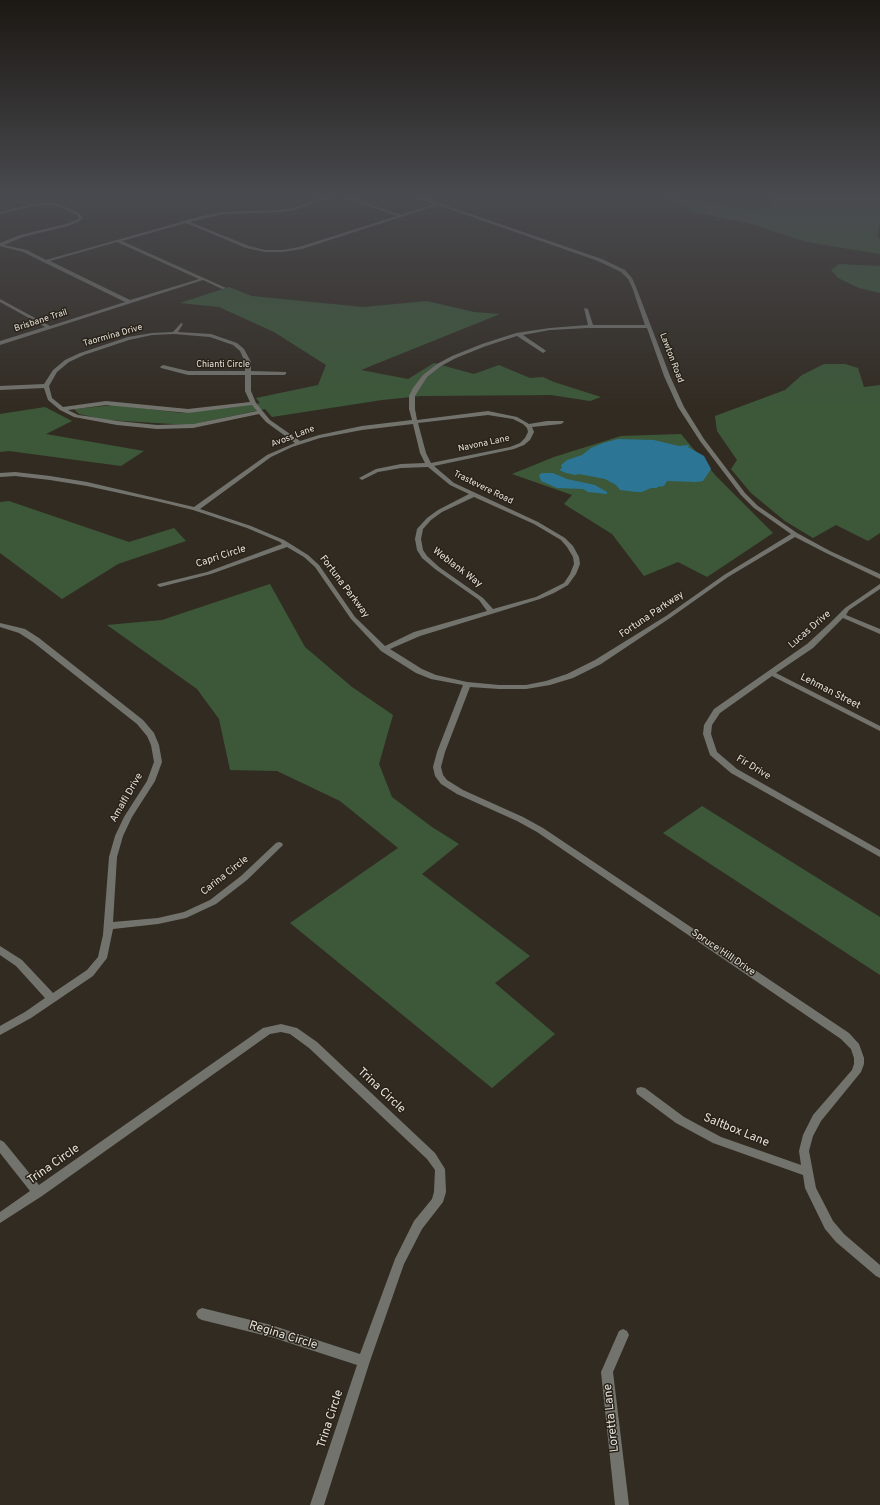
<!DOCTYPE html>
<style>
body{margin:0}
canvas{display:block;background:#322b22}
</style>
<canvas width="880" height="1505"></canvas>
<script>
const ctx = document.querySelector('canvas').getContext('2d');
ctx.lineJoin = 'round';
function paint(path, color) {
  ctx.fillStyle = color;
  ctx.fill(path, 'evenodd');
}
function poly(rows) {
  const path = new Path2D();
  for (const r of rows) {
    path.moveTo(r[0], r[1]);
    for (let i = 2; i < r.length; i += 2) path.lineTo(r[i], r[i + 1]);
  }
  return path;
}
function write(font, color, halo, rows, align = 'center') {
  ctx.font = font + ' Overpass,sans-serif';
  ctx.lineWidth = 3;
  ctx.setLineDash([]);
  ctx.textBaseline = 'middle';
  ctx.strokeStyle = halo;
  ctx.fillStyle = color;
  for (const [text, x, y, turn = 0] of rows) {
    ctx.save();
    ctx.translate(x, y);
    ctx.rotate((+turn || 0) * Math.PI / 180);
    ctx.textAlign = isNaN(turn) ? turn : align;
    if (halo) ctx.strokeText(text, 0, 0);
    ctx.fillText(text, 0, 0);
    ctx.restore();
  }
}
const green = poly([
 [670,197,746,209,763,209,772,206,772,197,880,197,880,223,878,232,878,238,880,239,880,254,806,242,751,224,694,212,669,199],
 [839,264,880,266,880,293,859,288,838,278,831,270],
 [229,287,252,296,363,307,427,301,474,312,500,314,361,370,408,379,434,363,474,374,499,365,530,378,543,377,554,382,601,397,590,401,551,395,421,396,382,400,272,417,265,409,189,425,106,420,79,414,74,409,114,405,182,413,243,406,260,403,256,398,318,385,326,365,274,332,219,307,180,303],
 [824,364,845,364,858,368,864,387,880,385,880,533,868,541,836,525,813,538,785,521,751,493,731,469,737,460,717,431,715,416,785,390,802,375],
 [45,407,72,421,46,434,144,451,121,466,9,451,0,452,0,414],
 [681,434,716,476,773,533,707,577,678,562,644,576,612,534,564,504,572,495,512,474,554,457,621,436],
 [9,501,129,542,174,528,186,541,118,564,62,599,0,553,0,502],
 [270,584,305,647,352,687,393,715,379,764,392,797,432,827,459,844,422,874,530,956,495,983,555,1034,492,1088,290,923,398,848,340,801,277,771,230,770,219,719,197,689,107,625,162,620],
 [702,806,880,917,880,975,663,833]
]);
const water = poly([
 [618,439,654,440,679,446,689,445,688,447,704,456,711,469,703,481,696,482,667,481,664,486,657,487,657,488,651,488,642,492,636,492,620,490,616,485,605,479,579,474,575,475,566,473,559,470,562,468,561,465,567,460,582,455,591,448,603,443],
 [542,473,553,473,567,479,595,485,607,492,607,494,588,492,583,489,557,488,541,481,539,475]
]);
const minor = poly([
 [325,197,331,197,294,210,281,212,223,214,190,222,249,246,265,250,283,250,299,247,397,216,343,197,349,197,401,215,434,204,415,197,421,197,602,259,625,270,632,278,636,287,670,376,684,407,704,439,745,493,758,506,797,533,830,551,880,574,880,579,878,578,826,553,795,537,728,577,670,618,601,664,573,678,550,685,526,689,499,689,470,687,445,752,441,767,443,775,447,780,463,790,523,817,543,828,849,1033,859,1044,864,1058,864,1064,861,1072,821,1121,813,1136,809,1151,816,1188,833,1221,844,1234,880,1265,880,1278,876,1276,836,1242,825,1229,805,1188,803,1175,713,1143,676,1123,637,1094,636,1091,637,1088,641,1087,645,1088,684,1117,721,1137,801,1165,799,1151,803,1135,813,1115,852,1070,854,1064,854,1058,851,1049,841,1039,537,832,517,821,457,794,441,784,435,776,433,767,437,752,463,685,431,679,416,673,381,651,351,619,315,567,304,557,287,547,211,574,160,587,157,585,158,584,207,572,282,544,280,542,247,528,193,510,156,501,87,486,50,480,15,476,0,477,0,473,15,472,50,476,87,482,194,507,267,455,295,443,266,422,259,414,193,428,157,429,117,425,74,417,60,410,48,400,44,388,0,390,0,386,44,384,53,370,65,360,80,353,128,337,152,333,173,332,181,323,183,324,178,332,211,334,237,343,244,349,251,362,251,371,286,372,286,374,284,375,251,375,251,391,256,403,270,420,300,441,319,435,362,426,412,420,409,409,409,396,413,388,423,375,437,364,452,356,482,344,516,333,550,328,588,325,584,308,588,309,593,325,645,325,632,287,628,279,621,272,598,261,438,205,302,249,283,252,265,252,246,248,186,223,122,241,226,288,222,289,203,280,0,345,0,341,45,327,0,302,0,299,50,326,125,302,23,252,0,246,0,243,20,235,66,224,76,220,79,218,77,215,57,206,50,205,38,205,0,214,0,212,38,203,50,203,59,204,79,213,83,218,78,222,68,226,23,237,4,245,27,250,46,260,202,216,223,212,281,210,293,208,325,197],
 [117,242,199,279,130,300,50,261,117,242],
 [587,328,647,328,664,376,678,407,700,441,741,495,754,508,791,534,724,575,666,616,595,660,567,674,546,681,526,685,499,685,467,682,436,675,422,669,390,649,420,636,540,599,554,593,568,585,576,574,580,564,579,557,573,546,565,538,538,522,454,483,434,466,514,449,524,445,530,440,534,432,532,427,561,424,564,422,563,421,547,421,529,424,517,417,488,411,417,420,415,409,415,396,427,377,441,366,456,358,486,346,517,336,543,353,546,351,545,350,523,335,550,330,587,328],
 [174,334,210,337,233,345,240,351,245,362,245,371,188,371,163,365,160,367,161,368,188,375,245,375,245,391,250,402,188,409,106,401,63,407,52,398,49,386,57,372,69,362,84,355,129,340,152,335,174,334],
 [106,405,188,413,252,405,257,411,193,424,157,425,117,421,86,416,78,415,68,410,106,405],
 [488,415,513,419,523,424,527,428,528,432,525,438,520,443,510,447,431,463,426,453,418,423,488,415],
 [413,424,420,453,425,463,401,464,376,469,359,478,362,480,378,472,401,468,428,467,450,485,469,494,438,510,427,518,417,529,415,539,417,550,422,558,435,569,479,600,487,611,414,632,385,646,355,617,319,565,308,555,284,540,251,526,200,509,271,457,292,447,320,438,362,430,413,424],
 [474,497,534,524,561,540,567,547,573,557,574,564,570,574,564,583,536,597,493,609,483,598,439,567,427,556,423,550,421,539,423,529,431,520,442,512,474,497],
 [880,584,880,589,849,610,846,615,880,629,880,634,843,618,813,648,776,673,880,726,880,731,772,676,720,713,712,725,711,734,717,752,737,769,880,850,880,857,731,773,710,755,703,734,704,725,714,709,807,644,829,624,845,608,880,584],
 [0,623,25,629,39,638,143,720,154,733,159,745,162,762,155,781,132,817,123,836,117,857,113,922,158,918,184,912,210,900,241,876,276,843,279,842,282,843,283,845,247,880,216,904,186,918,158,924,113,929,107,958,93,976,31,1018,0,1035,0,1026,25,1012,45,998,16,966,0,955,0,946,22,960,53,993,87,970,98,957,103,935,109,857,115,836,124,817,147,781,154,762,151,745,147,736,137,724,33,642,19,633,0,627,0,623],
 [281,1024,297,1028,317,1042,435,1153,445,1169,446,1192,443,1202,422,1229,404,1264,370,1361,324,1505,310,1505,357,1365,271,1337,202,1320,198,1318,196,1314,198,1310,202,1308,271,1325,360,1354,395,1259,414,1221,432,1199,434,1192,435,1170,427,1159,309,1048,290,1034,281,1032,270,1034,42,1196,0,1223,0,1212,30,1191,0,1153,0,1140,4,1142,39,1185,263,1028,281,1024],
 [623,1329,627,1331,629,1335,613,1372,629,1505,615,1505,601,1372,619,1331,623,1329]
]);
const farStreetnames = [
 ["Brisbane Trail",41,321,-18],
 ["Taormina Drive",113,336,-16],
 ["Lawton Road",671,358,69],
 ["Chianti Circle",223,365],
 ["Avoss Lane",293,437,-21],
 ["Navona Lane",484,444,-12],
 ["Trastevere Road",483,488,26]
];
const streetNames = [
 ["Capri Circle",221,557,-18],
 ["Weblank Way",457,568,37],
 ["Fortuna Parkway",344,587,53],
 ["Fortuna Parkway",652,615,-34],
 ["Lucas Drive",810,630,-41],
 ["Lehman Street",830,692,27],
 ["Fir Drive",753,768,31],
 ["Amalfi Drive",127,798,-60],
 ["Carina Circle",225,876,-38],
 ["Spruce Hill Drive",723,953,34]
];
const nearStreetnames = [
 ["Trina Circle",381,1091,43],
 ["Saltbox Lane",736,1131,22],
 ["Trina Circle",54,1165,-35],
 ["Regina Circle",283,1336,17],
 ["Loretta Lane",612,1418,-96],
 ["Trina Circle",331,1419,-72]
];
paint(green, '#3c5839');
paint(water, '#2c7595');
paint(minor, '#73736d');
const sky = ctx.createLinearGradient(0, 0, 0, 408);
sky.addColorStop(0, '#1c1813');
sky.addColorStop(0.48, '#494a4f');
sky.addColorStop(1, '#494a4f00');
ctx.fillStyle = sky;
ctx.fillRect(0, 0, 880, 408);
write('9px', '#e5e1da', '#282218', farStreetnames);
write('10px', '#e5e1da', '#282218', streetNames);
write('12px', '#e5e1da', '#282218', nearStreetnames);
</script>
